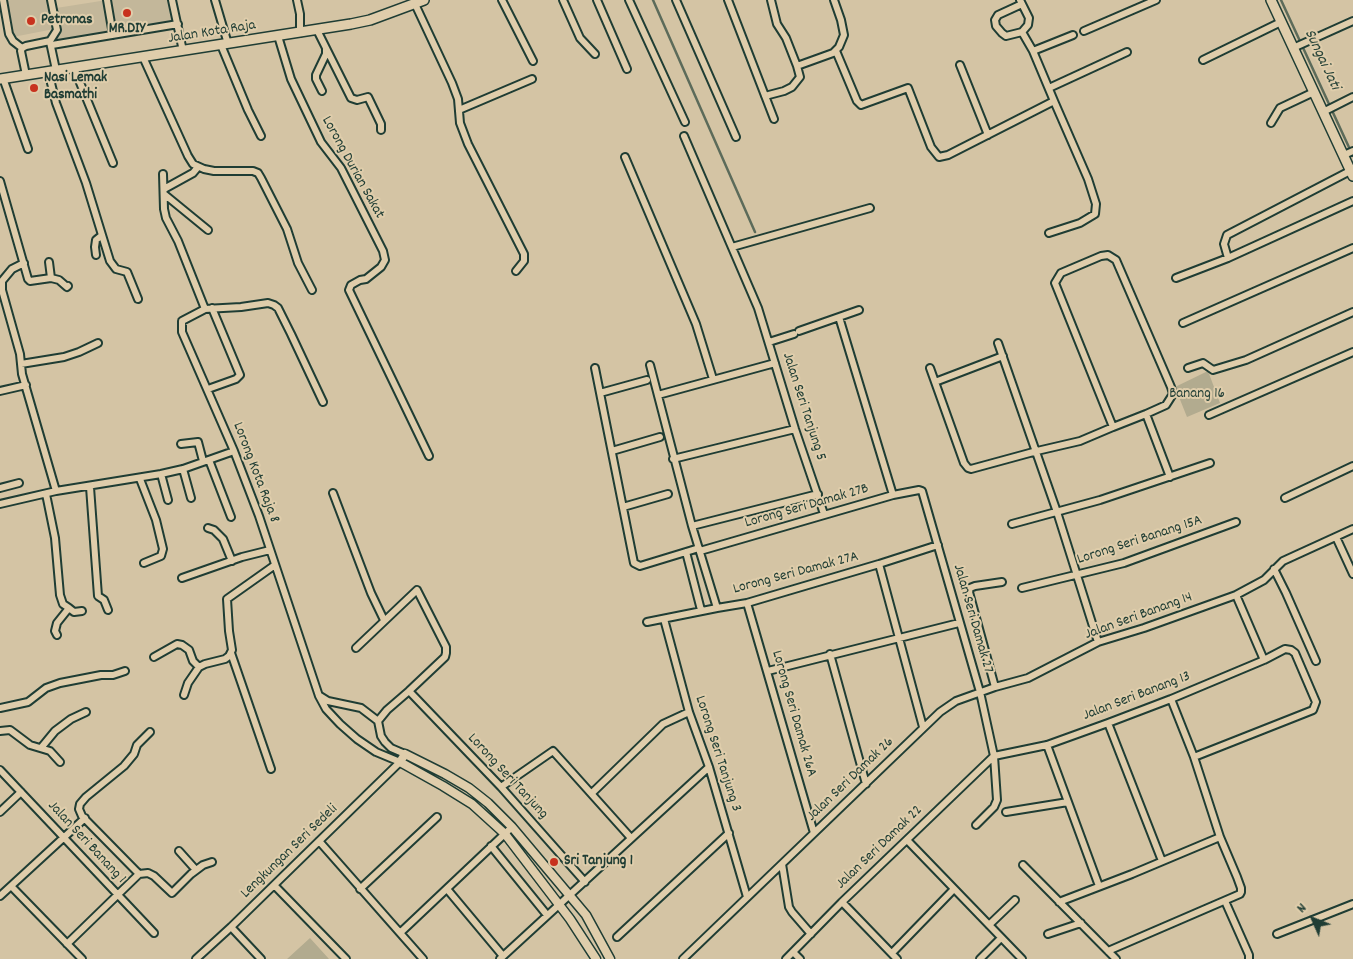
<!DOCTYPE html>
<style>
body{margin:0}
#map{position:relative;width:1353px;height:959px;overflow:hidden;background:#d4c4a4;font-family:Dekko,sans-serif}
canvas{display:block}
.north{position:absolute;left:1288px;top:894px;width:50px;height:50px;-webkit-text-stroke:4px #dfcdab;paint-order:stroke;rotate:314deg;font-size:14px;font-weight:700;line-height:20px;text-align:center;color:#1f3d34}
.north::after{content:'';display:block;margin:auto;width:18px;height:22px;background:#1f3d34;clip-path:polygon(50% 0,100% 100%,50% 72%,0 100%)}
</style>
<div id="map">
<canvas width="1353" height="959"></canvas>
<div class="north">N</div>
</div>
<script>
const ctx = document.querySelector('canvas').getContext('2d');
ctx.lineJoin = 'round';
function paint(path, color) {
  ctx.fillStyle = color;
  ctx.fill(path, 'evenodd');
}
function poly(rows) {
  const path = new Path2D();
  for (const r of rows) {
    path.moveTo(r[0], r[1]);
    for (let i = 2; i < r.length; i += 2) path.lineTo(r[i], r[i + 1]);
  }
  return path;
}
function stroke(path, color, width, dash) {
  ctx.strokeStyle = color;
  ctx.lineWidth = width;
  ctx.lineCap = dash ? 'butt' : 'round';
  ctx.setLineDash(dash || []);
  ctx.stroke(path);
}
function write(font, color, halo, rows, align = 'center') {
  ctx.font = font + ' Dekko,sans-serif';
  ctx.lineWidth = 4;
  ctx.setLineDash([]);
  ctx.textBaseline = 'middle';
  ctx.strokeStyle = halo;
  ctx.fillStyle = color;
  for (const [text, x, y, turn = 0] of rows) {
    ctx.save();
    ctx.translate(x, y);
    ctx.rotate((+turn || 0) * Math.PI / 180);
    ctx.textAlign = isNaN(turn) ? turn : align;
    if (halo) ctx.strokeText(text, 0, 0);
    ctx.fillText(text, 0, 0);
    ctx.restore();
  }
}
const built = poly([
 [11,0,48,0,50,9,107,0,169,0,174,22,56,42,54,29,13,37,6,1]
]);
const green = poly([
 [1208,371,1220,403,1187,417,1175,387],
 [310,938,329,959,287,959]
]);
const stream = poly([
 [653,0,755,232],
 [1281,0,1353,156]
]);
const minor = poly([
 [3,0,9,34,13,41,22,48],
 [107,0,113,35],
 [172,0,183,51],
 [215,0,228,44],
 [297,0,300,14,300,33],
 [502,0,533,61],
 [563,0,580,38,595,54],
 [597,0,627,69],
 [629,0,685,122],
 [676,0,736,137],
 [728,0,774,119],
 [1020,0,1029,18,1028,25,1022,32,1033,51,1054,101],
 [415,4,452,83,458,99,460,123,468,144,524,254,524,261,516,271],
 [1022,4,998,15,995,20,996,26,1002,33,1006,36,1022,32],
 [317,30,351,98,357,100,368,97,381,124,381,130],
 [1084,31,1156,0],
 [278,36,291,79,321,142,341,168,383,251,385,260,381,267,366,279,360,280,351,285,349,290,429,456],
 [50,41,57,30,51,0],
 [50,42,56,70],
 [52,45,178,24],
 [221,45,248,110,261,136],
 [22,48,26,46,50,41],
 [22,48,21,51,26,75],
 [1293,48,1353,21],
 [836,51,857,101,861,105,908,88,931,147,939,157,948,155,1054,101,1088,179,1096,204,1095,214,1080,223,1049,233],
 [1033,51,1073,35],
 [143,57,188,156,193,164,204,169,214,171,253,171,258,173,261,178,287,229,298,263,312,290],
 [1203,60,1281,22],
 [960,65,988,135],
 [797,66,833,53,839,47,844,35,841,20,834,0],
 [74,68,113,163],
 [48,71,56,103,86,183,110,261,116,269,127,272,138,299],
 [3,78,28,149],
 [1049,88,1127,52],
 [322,91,316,79,316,75,326,54,326,49],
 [765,96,784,91,792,87,800,77,797,66,786,38,777,24,771,0],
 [459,110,532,79],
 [1323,112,1353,97],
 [1271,123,1280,108,1314,92],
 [684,136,758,308,795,429,824,514],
 [1344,155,1353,151],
 [625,157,696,324,713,379],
 [163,174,164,209,166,218,178,241,205,309],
 [0,181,28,279,30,281,51,278,49,262],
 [164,189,193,173,198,167],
 [164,194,208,230],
 [732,247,870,208],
 [96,255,95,247,96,240,101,236],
 [1228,258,1224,244,1227,235,1350,171],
 [24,263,12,269,2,281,2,290,20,354,22,374,56,491],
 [51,278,59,280,67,287,68,286],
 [1176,278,1228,258,1353,201],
 [839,317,893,495],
 [1183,323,1353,248],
 [799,331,859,310],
 [769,342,794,334],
 [998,343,1057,512,1098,642],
 [21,364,64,357,79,352,98,343],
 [650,365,692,526],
 [595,368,634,563,640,566,699,548],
 [930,368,964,463,968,468,971,469,1037,451,1080,441,1113,427,1146,414,1166,405,1173,394,1171,387,1116,260,1108,255,1101,256,1061,273,1055,283,1113,427],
 [1188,368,1203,363,1213,370,1246,360,1353,312],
 [935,382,1003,356],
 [208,389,236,379,240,375,212,308],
 [0,391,26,385],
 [600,393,647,380],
 [658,395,775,363],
 [1146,414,1170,477],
 [1209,415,1353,352],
 [181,444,198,442,203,461],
 [612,451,660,437],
 [673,459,795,429],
 [209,460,231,517],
 [183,469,191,498],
 [161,474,168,500],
 [140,479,156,520,163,549,161,556,144,563],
 [90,487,98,596,104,600,108,610],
 [0,488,19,483],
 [333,493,371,593,384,620],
 [46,494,55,538,60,595,63,604,69,608,74,612,82,611],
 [818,494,692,526,717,608,747,603,879,564,938,545],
 [1285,498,1353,466],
 [0,504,56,491,161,474,183,469,234,451],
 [623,507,668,494],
 [1012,524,1100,500,1210,463],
 [208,528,214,530,223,539,232,561],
 [1336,537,1353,574],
 [700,551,893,495,919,490,922,491,980,692,994,756,997,800,994,807,976,825],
 [686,552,701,610],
 [879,564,923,727],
 [1274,569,1286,593,1316,661],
 [182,578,242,557,270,550],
 [1022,588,1124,563,1236,522],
 [1236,595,1264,660],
 [747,603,814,833],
 [664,619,689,712,709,767,747,897],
 [647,622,717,608],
 [57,635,55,631,57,623,69,608],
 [356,648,417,590,446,647,446,653,445,657,409,691,387,710,378,721,381,736,385,742,391,748,405,754],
 [231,653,271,769],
 [830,654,866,784],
 [154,657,177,644,182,645,189,650,193,661,199,667,205,664,225,659,229,656,232,650,229,631,227,599,275,565],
 [768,671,959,623],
 [995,687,969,592,970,588,975,586,1002,582],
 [409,691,501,787,585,882],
 [184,695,188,683,199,667],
 [320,696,328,701,361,708,378,721],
 [0,708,28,702,46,688,60,683,101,675,113,675,125,671],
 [1108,723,1162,861],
 [0,731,10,730,30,745,50,751,60,762],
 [1047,745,1099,886],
 [41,748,55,731,71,719,86,712],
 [994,756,1047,745,1108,723,1171,699,1264,660,1285,649,1291,650,1295,653,1316,702,1313,710,1194,757],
 [0,770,154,933],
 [501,787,553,751,631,838],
 [592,793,663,724,689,712],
 [0,812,21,792],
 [1006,812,1068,802],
 [907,840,1022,959],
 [319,841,423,959],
 [491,846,547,915],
 [179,851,196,870],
 [782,864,789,907,792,912,811,934],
 [1023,865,1116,959],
 [139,874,82,816,79,809,80,804,86,797,124,766,134,754,137,745,150,732],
 [274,885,346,959],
 [11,886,82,959],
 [360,889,437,817],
 [447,889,503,956],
 [0,896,85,818],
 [1225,901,1249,955,1249,959],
 [842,902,897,959],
 [1059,902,1132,874,1220,837],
 [989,925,1015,900],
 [231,927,261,959],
 [401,932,512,827],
 [1048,934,1081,923],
 [1277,934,1353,904],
 [617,937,729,833],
 [67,944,139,874,148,873,154,876,172,893,191,874,203,865,212,862],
 [1108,951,1240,894,1241,892,1241,888,1237,877,1220,837,1194,757,1171,699],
 [793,952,800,959],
 [892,953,954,889],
 [196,959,231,927,400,762,376,752,357,739,340,724,326,709,319,696,259,516,234,451,182,332,182,321,205,309,241,307,268,303,274,305,278,308,291,334,323,402],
 [500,959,709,767],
 [683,959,940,712,956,701,995,687,1028,678,1098,642,1144,628,1236,595,1264,580,1283,561,1353,529],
 [786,959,842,902,994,756],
 [980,959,1001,938]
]);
const tertiary = poly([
 [596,959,570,919,505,834,472,804,443,786,400,762,405,754,445,774,469,788,488,803,512,827,586,915,610,959]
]);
const secondary = poly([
 [1271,0,1353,176],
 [0,79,351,24,370,20,424,0]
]);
const markers = [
 [127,13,5,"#c8321e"],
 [31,21,5,"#c8321e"],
 [34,88,5,"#c8321e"],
 [554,862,5,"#c8321e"]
];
const poiNames = [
 ["Petronas",41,21],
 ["MR.DIY",127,30,"center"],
 ["Nasi Lemak",44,79],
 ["Basmathi",44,96],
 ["Sri Tanjung 1",564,862]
];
const streetNames = [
 ["Jalan Kota Raja",212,33,-9],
 ["Lorong Durian Sakat",352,168,61],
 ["Jalan Seri Tanjung 5",803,407,72],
 ["Lorong Kota Raja 8",255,473,69],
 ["Lorong Seri Damak 27B",807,507,-16],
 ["Lorong Seri Banang 15A",1140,541,-18],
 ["Lorong Seri Damak 27A",796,574,-15],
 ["Jalan Seri Banang 14",1139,617,-20],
 ["Jalan Seri Damak 27",972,619,74],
 ["Jalan Seri Banang 13",1137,697,-21],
 ["Lorong Seri Damak 26A",793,714,74],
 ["Lorong Seri Tanjung 3",717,754,72],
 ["Lorong Seri Tanjung",507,777,47],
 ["Jalan Seri Damak 26",851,780,-44],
 ["Jalan Seri Banang 1",86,843,47],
 ["Jalan Seri Damak 22",880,848,-44],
 ["Lengkungan Seri Sedeli",290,852,-44]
];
const parkNames = [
 ["Banang 16",1197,395]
];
const waterNames = [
 ["Sungai Jati",1321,60,65]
];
paint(built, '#c3b79a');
paint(green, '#b2ab8f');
stroke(stream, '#5c6b5a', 2.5);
stroke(minor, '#1f3d34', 10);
stroke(tertiary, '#1f3d34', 11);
stroke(secondary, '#1f3d34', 12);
stroke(minor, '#dfcdab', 6);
stroke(tertiary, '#dfcdab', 8);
stroke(secondary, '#dfcdab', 9);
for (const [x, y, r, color] of markers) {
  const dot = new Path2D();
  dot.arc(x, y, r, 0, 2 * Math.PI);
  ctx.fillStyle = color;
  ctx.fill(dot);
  stroke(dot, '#dfcdab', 2);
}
write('bold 15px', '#1f3d34', '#dfcdab', poiNames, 'left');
write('15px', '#1f3d34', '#dfcdab', streetNames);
write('15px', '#264239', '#dfcdab', parkNames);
write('italic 16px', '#29453a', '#dfcdab', waterNames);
</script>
